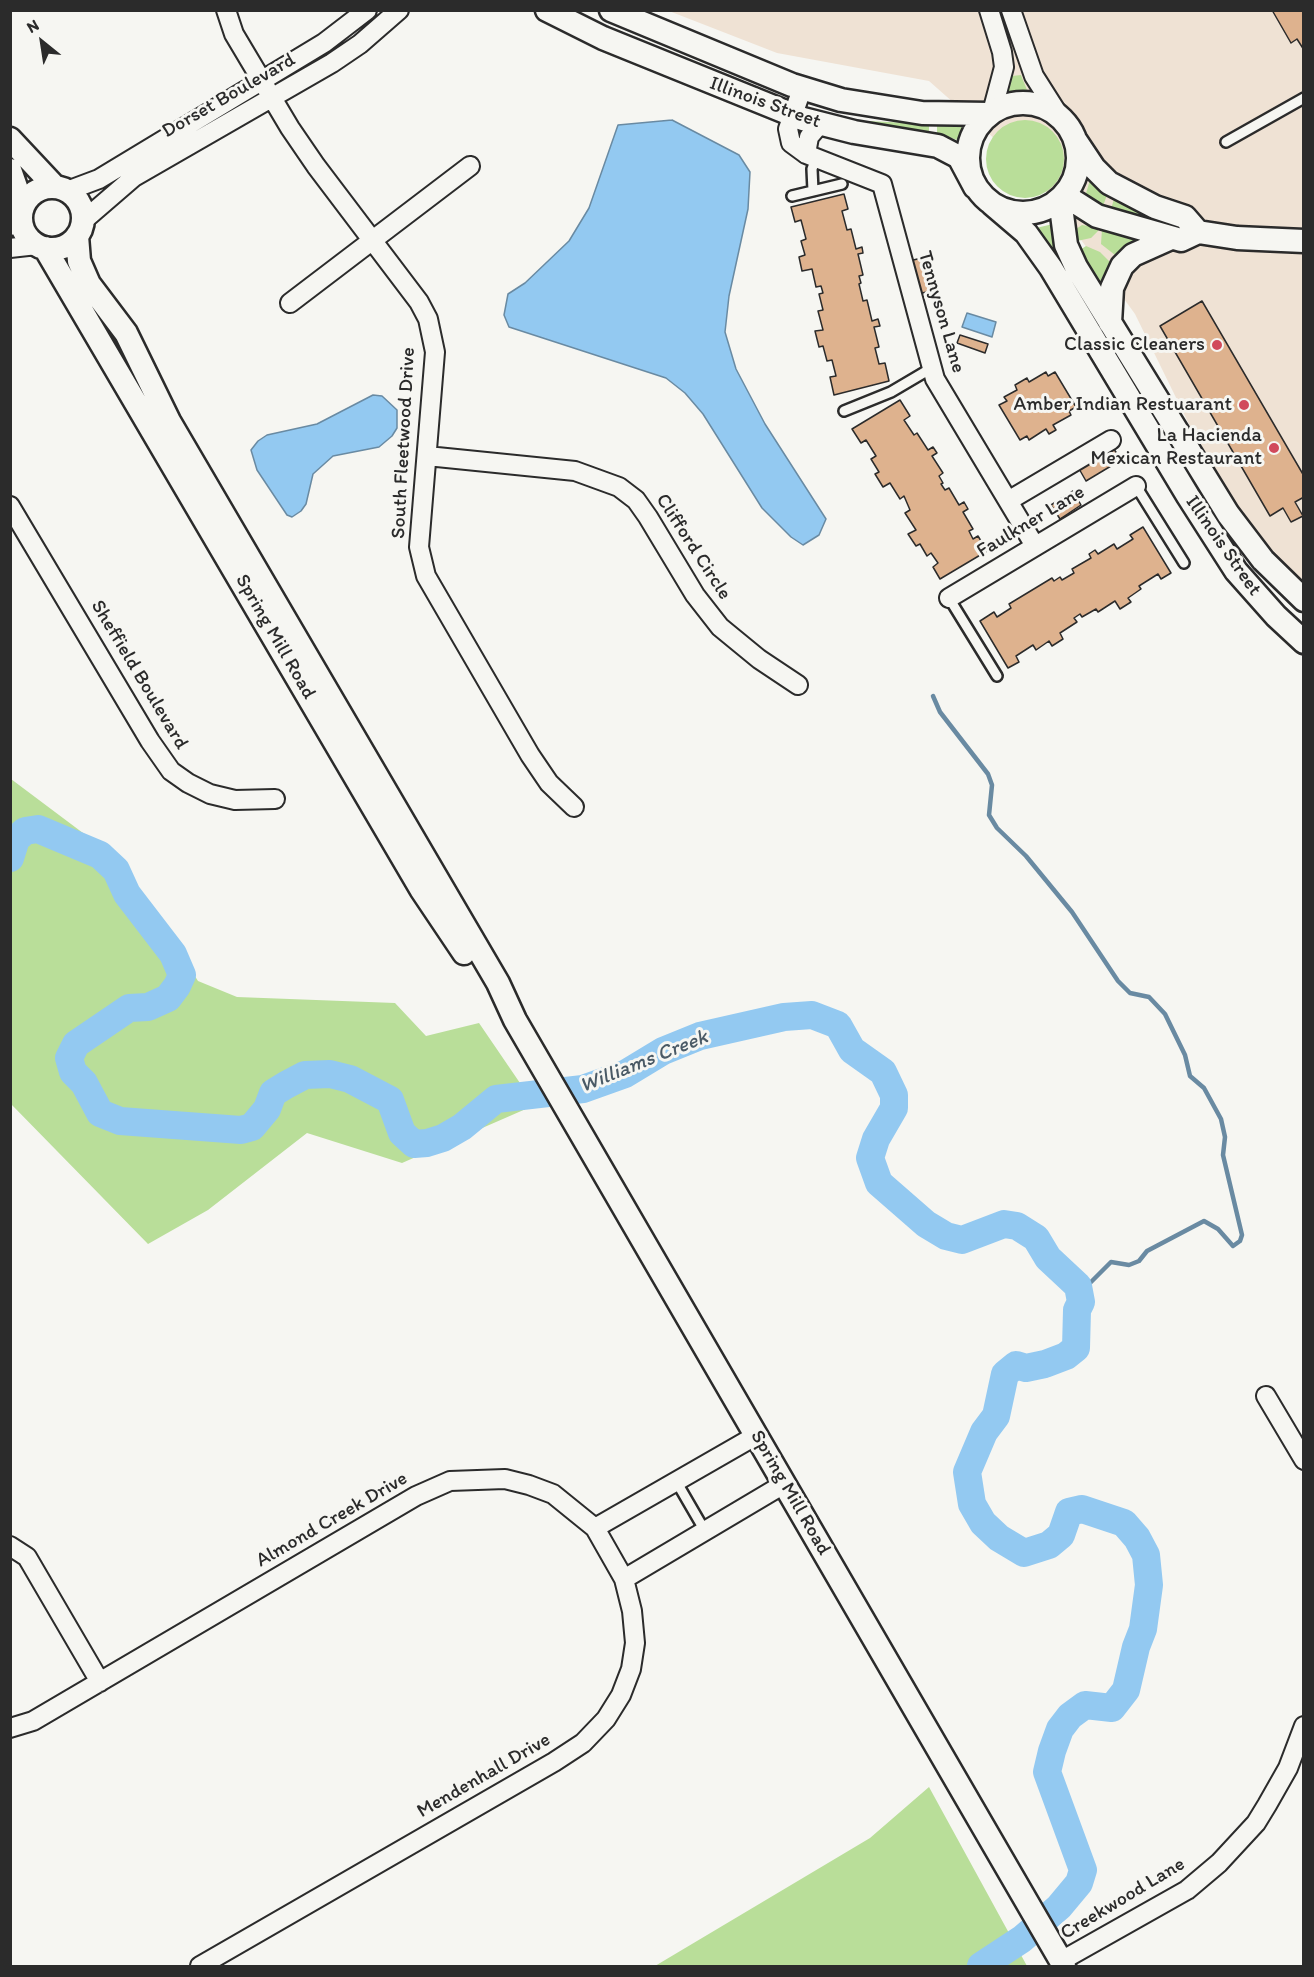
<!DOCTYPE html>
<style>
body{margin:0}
#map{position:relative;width:1314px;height:1977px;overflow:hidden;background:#f6f6f2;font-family:Itim,sans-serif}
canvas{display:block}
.frame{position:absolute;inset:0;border:12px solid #2b2b2b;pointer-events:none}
.north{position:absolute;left:12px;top:12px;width:60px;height:60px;-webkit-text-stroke:4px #f6f6f2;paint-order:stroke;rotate:330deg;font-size:16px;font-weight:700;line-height:24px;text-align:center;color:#2b2b2b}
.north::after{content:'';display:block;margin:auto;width:21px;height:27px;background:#2b2b2b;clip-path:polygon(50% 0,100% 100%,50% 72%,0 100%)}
</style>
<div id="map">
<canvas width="1314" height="1977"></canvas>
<div class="frame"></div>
<div class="north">N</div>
</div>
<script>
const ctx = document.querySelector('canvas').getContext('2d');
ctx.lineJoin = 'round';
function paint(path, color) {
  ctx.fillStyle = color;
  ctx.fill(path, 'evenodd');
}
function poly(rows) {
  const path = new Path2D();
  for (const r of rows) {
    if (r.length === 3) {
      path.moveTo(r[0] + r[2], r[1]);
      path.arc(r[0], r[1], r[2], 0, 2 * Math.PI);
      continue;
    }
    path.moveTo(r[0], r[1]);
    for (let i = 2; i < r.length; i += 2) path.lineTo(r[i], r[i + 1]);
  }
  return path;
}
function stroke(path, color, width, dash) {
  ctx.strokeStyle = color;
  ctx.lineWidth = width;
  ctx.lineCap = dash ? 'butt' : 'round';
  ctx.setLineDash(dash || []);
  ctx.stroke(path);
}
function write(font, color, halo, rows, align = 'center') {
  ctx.font = font + ' Itim,sans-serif';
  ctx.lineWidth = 6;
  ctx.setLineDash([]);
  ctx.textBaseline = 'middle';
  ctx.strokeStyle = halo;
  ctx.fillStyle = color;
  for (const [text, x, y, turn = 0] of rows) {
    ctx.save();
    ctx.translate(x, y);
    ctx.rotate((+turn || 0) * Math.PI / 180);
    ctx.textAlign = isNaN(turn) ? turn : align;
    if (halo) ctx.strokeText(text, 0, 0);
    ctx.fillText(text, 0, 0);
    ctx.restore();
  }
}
const built = poly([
 [669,11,1303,11,1303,588,1270,552,1210,467,1135,314,1031,171,929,81,777,53]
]);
const green = poly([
 [1021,75,1027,90,1008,94,1012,76],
 [1025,159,39],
 [868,121,929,124,929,132,868,124],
 [937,124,963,126,960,141,937,133],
 [1090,180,1107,195,1103,206,1084,200],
 [1114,199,1167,222,1166,226,1111,209],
 [1053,224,1057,251,1052,253,1036,228],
 [1082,225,1099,228,1098,231,1091,238,1077,241,1076,229],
 [1102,229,1135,238,1135,239,1115,255,1101,244],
 [1086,246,1100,252,1110,262,1100,282,1080,250],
 [11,779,123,863,198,981,237,997,395,1003,426,1036,479,1023,535,1105,402,1163,307,1133,208,1210,148,1244,11,1104],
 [929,1787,1027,1966,655,1966,870,1838]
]);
const water = poly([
 [672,120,739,155,750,172,748,209,729,296,725,332,736,369,765,424,826,519,819,535,803,545,791,537,762,508,703,414,685,393,666,378,509,327,504,315,508,294,525,283,569,241,589,208,618,125,672,120],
 [967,313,996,322,992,337,962,327,967,313],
 [373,395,382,396,397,410,397,428,392,436,379,447,333,456,313,474,306,504,301,511,292,517,287,515,257,470,251,450,258,441,267,435,317,424,373,395]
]);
const stream = poly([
 [933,696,940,712,988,774,992,785,989,815,997,828,1026,856,1072,912,1118,981,1130,993,1149,997,1165,1014,1185,1055,1190,1076,1204,1088,1221,1119,1225,1137,1223,1155,1242,1235,1240,1241,1233,1246,1218,1229,1204,1221,1147,1251,1139,1261,1129,1265,1111,1262,1079,1294]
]);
const river = poly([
 [10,858,16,839,25,831,38,829,100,855,116,870,127,894,173,954,182,975,177,986,168,998,148,1007,129,1008,76,1044,69,1058,73,1072,84,1083,100,1113,120,1121,241,1130,252,1127,267,1109,273,1093,286,1085,305,1075,330,1074,350,1079,390,1100,402,1133,414,1144,427,1143,443,1138,462,1127,496,1099,583,1089,625,1074,663,1051,700,1036,784,1017,812,1015,838,1025,852,1050,883,1072,894,1095,894,1108,876,1139,870,1158,879,1183,926,1224,946,1236,962,1240,1004,1224,1017,1226,1036,1238,1048,1258,1078,1286,1081,1302,1077,1310,1076,1348,1066,1356,1045,1364,1026,1368,1016,1365,1005,1374,996,1416,984,1432,967,1472,972,1504,983,1523,999,1538,1024,1553,1049,1545,1061,1535,1069,1512,1082,1509,1124,1523,1137,1538,1146,1555,1149,1585,1143,1629,1136,1647,1126,1690,1112,1708,1085,1705,1070,1716,1060,1729,1052,1751,1047,1772,1083,1870,1079,1883,1059,1907,1022,1939,981,1966]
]);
const building = poly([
 [1272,10,1304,10,1304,50,1297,39,1291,43,1272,10],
 [844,194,848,209,842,211,847,230,851,229,856,249,862,247,863,253,858,254,863,275,859,276,861,283,859,284,863,301,867,300,872,321,878,319,880,326,874,327,879,347,875,348,879,364,885,363,889,381,834,395,830,377,836,376,832,360,827,361,823,346,819,347,815,331,823,330,818,311,823,310,819,294,823,293,821,286,816,287,812,269,802,271,799,257,805,255,801,241,806,239,801,220,795,222,791,207,844,194],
 [926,257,935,290,918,294,909,261,926,257],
 [1202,301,1304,476,1304,497,1295,502,1303,516,1291,522,1283,508,1270,516,1160,326,1202,301],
 [960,335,988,344,985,353,957,343,960,335],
 [1046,372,1048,376,1055,372,1076,407,1069,411,1071,415,1053,425,1056,430,1049,434,1046,429,1029,440,1027,436,1020,440,999,405,1007,401,1004,397,1017,390,1015,385,1027,378,1029,382,1046,372],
 [900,400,910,416,904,420,914,435,917,433,928,450,933,447,937,453,932,456,943,473,939,476,943,483,941,484,945,490,949,488,959,505,964,502,968,509,963,512,973,529,969,531,973,539,978,536,987,551,940,579,933,567,938,563,931,553,927,556,920,544,916,546,908,534,916,530,905,513,910,510,904,496,900,499,890,483,883,487,875,474,879,472,871,459,876,456,866,440,861,443,852,429,900,400],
 [1112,446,1121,460,1086,481,1078,467,1112,446],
 [1073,491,1081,505,1060,519,1051,505,1073,491],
 [1143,527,1171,573,1161,579,1158,574,1139,586,1141,589,1128,598,1131,602,1120,609,1115,601,1098,612,1096,609,1082,617,1080,614,1074,618,1077,622,1060,633,1063,639,1052,646,1049,641,1036,650,1033,645,1016,656,1019,662,1008,668,980,621,994,612,997,617,1011,608,1009,604,1052,578,1054,581,1060,577,1062,580,1074,573,1072,569,1091,558,1089,554,1095,550,1098,554,1114,544,1117,549,1133,539,1130,535,1143,527]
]);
const service = poly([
 [1226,142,1304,98],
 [813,191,812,169,816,158],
 [792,196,842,184],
 [844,411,891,392,930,369],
 [1136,486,1184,563],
 [949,598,997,676],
 [676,1481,705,1531]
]);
const minor = poly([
 [226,10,234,34,290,128,316,166,419,302,428,319,435,352,419,547,426,576,530,755,549,783,574,807],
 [989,10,1002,52,1004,67,992,112],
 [1011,10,1034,76,1060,117],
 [802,89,788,129,791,143,806,154,882,184,935,379,1035,546],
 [806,154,809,137,820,124],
 [67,191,99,179,324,43,367,10],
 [83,221,134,177,332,63,360,44,399,10],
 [10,226,21,218],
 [10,248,37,245],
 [290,303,470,166],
 [427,456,575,471,619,487,636,500,648,517,695,595,720,627,759,659,798,685],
 [1008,501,1111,440],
 [10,506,150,741,171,771,188,783,210,794,235,800,275,799],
 [949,598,1136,486],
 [1266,1396,1304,1460],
 [595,1528,757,1435],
 [10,1546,27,1557,100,1682],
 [624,1579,784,1484],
 [10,1728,33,1721,416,1496,450,1481,505,1479,529,1485,553,1494,595,1528,624,1579,632,1611,635,1643,631,1669,621,1695,606,1719,583,1743,554,1762,200,1966],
 [1061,1961,1187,1890,1219,1863,1256,1823,1267,1805,1288,1768,1304,1726]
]);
const tertiary = poly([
 [547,10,603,38,803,119,854,132,938,146,959,157,975,187],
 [611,10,792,85,841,100,922,113,989,114],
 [1023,158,55],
 [10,139,55,187],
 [1076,141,1094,168,1109,183,1155,207,1185,217,1198,232],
 [10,170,23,207],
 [52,218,31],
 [1064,195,1097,216,1181,240,1198,232,1237,238,1304,241],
 [1060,199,1066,245,1076,267,1228,514,1263,560,1304,600],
 [992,204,1026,233,1051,268,1188,496,1236,571,1276,616,1304,642],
 [77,236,79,261,89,284,126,333,169,421,498,983,515,1020,1064,1966],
 [45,248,421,889,464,953],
 [1110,323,1112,288,1122,266,1133,255,1171,238]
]);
const markers = [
 [1217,345,6,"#d1495b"],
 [1244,405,6,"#d1495b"],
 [1274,448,6,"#d1495b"]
];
const streetNames = [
 ["Dorset Boulevard",229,96,-30],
 ["Illinois Street",765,103,20],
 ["Tennyson Lane",941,312,74],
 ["South Fleetwood Drive",404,443,-87],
 ["Faulkner Lane",1031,522,-31],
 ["Illinois Street",1223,546,55],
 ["Clifford Circle",693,547,57],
 ["Spring Mill Road",275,637,60],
 ["Sheffield Boulevard",139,675,59],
 ["Spring Mill Road",790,1493,60],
 ["Almond Creek Drive",332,1520,-30],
 ["Mendenhall Drive",484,1776,-30],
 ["Creekwood Lane",1123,1899,-31]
];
const poiNames = [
 ["Classic Cleaners",1205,345],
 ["Amber Indian Restuarant",1232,405],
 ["La Hacienda",1262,436],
 ["Mexican Restaurant",1262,459]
];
const waterNames = [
 ["Williams Creek",644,1062,-22]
];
paint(built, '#efe2d4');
paint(green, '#b9de99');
paint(water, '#93c9f1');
stroke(water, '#698aa2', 1.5);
stroke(stream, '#698aa2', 4.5);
stroke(river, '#93c9f1', 28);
paint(building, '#deb28e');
stroke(building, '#2b2b2b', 1.5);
stroke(service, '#2b2b2b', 14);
stroke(minor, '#2b2b2b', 22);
stroke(tertiary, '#2b2b2b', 27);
stroke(service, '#f6f6f2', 9);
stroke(minor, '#f6f6f2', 18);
stroke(tertiary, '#f6f6f2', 22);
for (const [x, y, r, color] of markers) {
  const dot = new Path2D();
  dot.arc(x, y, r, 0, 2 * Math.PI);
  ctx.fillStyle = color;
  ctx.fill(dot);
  stroke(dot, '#f6f6f2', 2);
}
write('20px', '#2b2b2b', '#f6f6f2', streetNames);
write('20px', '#2b2b2b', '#f6f6f2', poiNames, 'right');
write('italic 21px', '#4a5a66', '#f6f6f2', waterNames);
</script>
